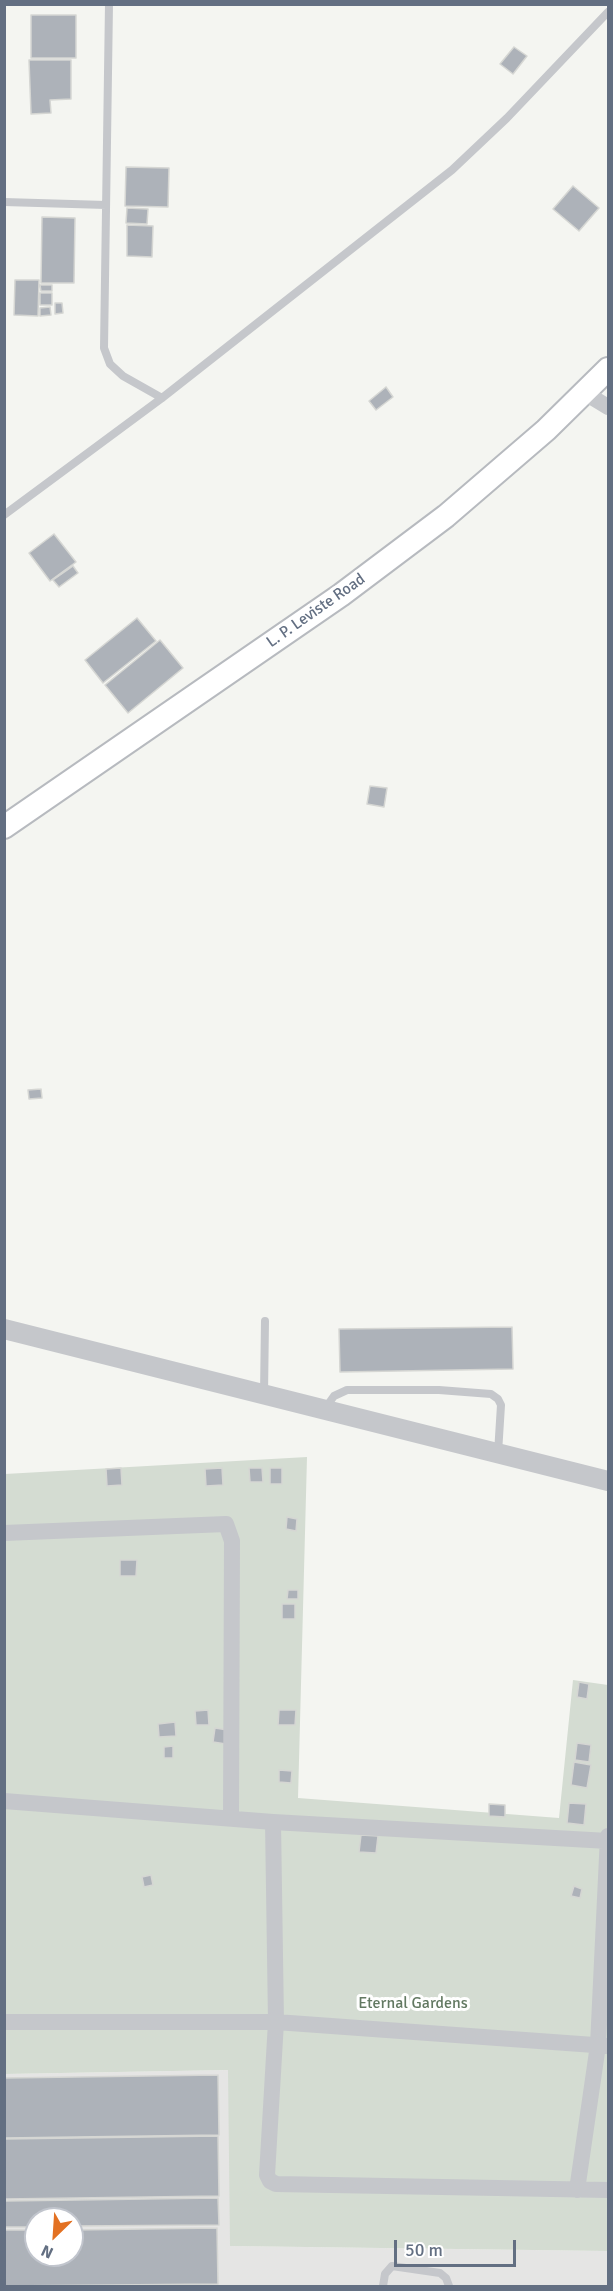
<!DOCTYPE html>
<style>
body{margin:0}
#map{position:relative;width:613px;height:2291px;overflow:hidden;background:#f4f5f1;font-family:Signika,sans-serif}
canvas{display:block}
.frame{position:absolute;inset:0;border:6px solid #636f82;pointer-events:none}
.north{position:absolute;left:24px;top:2207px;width:60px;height:60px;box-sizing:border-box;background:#fff;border:2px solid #c1c5cd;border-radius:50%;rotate:205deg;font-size:16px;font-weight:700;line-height:24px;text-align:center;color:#636f82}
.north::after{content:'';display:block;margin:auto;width:21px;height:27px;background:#e37122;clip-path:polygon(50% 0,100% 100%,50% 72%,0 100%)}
.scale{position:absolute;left:394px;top:2240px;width:122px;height:27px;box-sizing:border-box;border:3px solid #636f82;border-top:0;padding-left:8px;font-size:18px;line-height:21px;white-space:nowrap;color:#636f82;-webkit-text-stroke:4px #fff;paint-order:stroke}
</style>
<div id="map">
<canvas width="613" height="2291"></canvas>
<div class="frame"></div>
<div class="north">N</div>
<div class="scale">50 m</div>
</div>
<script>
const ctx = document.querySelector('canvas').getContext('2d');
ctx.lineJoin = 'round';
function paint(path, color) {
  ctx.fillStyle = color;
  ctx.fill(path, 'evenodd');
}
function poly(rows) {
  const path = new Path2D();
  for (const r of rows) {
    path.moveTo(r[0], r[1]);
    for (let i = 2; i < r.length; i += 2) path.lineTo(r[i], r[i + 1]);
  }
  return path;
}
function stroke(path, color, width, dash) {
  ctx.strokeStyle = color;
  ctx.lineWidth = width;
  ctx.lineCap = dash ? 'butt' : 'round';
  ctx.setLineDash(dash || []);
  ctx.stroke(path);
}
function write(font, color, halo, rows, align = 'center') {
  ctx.font = font + ' Signika,sans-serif';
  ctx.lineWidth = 6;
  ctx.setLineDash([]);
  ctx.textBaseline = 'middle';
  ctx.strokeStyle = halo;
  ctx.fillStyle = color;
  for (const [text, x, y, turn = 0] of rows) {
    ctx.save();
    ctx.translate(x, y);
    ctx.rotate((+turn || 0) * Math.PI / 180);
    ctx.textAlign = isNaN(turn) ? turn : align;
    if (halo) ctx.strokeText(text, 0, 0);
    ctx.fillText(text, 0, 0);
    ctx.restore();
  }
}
const built = poly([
 [229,2070,231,2246,608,2251,608,2286,5,2286,4,2074],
 [36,2219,72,2219,72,2255,36,2255]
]);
const green = poly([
 [307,1457,298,1798,559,1818,573,1680,608,1685,608,2251,230,2246,228,2070,5,2074,5,1474]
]);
const building = poly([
 [31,15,76,15,76,58,31,58,31,15],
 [514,47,527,56,513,74,500,64,514,47],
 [29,60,71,60,71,99,50,100,51,113,31,114,29,60],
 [126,167,169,168,168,207,125,206,126,167],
 [573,186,599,208,579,231,553,209,573,186],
 [127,208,148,209,147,224,126,223,127,208],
 [42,217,75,218,74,283,41,283,42,217],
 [127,225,153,226,152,257,127,256,127,225],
 [15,280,39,280,38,316,14,315,15,280],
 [40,285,52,285,52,291,41,291,40,285],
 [40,293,52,293,52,305,40,305,40,293],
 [55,303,62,303,63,313,55,314,55,303],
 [50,307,51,315,40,316,40,308,50,307],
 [386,387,393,397,376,410,369,401,386,387],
 [54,534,76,562,50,581,29,553,54,534],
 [73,566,78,573,59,587,53,580,73,566],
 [137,618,156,641,103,683,85,660,137,618],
 [160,640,183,668,128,713,105,685,160,640],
 [370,786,387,788,384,807,367,804,370,786],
 [41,1089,42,1098,29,1099,28,1090,41,1089],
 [512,1327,513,1369,340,1372,339,1329,512,1327],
 [121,1468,122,1485,107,1486,106,1469,121,1468],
 [222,1468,223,1485,206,1486,205,1469,222,1468],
 [249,1468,262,1468,263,1482,250,1482,249,1468],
 [270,1468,282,1468,282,1484,270,1484,270,1468],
 [287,1517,297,1519,296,1531,286,1529,287,1517],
 [120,1560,137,1560,136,1576,120,1576,120,1560],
 [288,1590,298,1590,298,1599,287,1599,288,1590],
 [282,1604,295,1604,295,1619,282,1619,282,1604],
 [579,1682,589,1684,587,1699,577,1697,579,1682],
 [208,1710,209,1725,196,1725,195,1711,208,1710],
 [279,1710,296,1710,295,1725,278,1725,279,1710],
 [175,1722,176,1736,159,1737,158,1724,175,1722],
 [215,1728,228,1730,226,1744,213,1742,215,1728],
 [577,1743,591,1745,589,1762,575,1760,577,1743],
 [173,1746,173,1758,164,1758,164,1747,173,1746],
 [574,1762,591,1765,587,1788,571,1785,574,1762],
 [279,1770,292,1771,291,1783,279,1782,279,1770],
 [569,1803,586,1804,584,1825,567,1823,569,1803],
 [489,1804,505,1805,505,1817,489,1816,489,1804],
 [361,1835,378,1836,376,1853,359,1852,361,1835],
 [151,1875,153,1885,144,1887,142,1877,151,1875],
 [574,1886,582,1889,580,1898,571,1896,574,1886],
 [218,2075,219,2135,4,2138,4,2078,218,2075],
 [218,2136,219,2196,4,2199,4,2139,218,2136],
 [218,2198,219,2225,72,2226,72,2219,36,2219,36,2227,4,2227,4,2201,218,2198],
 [217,2228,218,2284,4,2286,4,2230,36,2230,36,2255,72,2255,72,2230,217,2228]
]);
const service = poly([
 [109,4,104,348,110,364,123,376,162,398],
 [4,202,106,205],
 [4,515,162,398,452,170,507,118,608,12],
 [264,1394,265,1321],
 [324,1410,334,1396,347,1390,439,1390,491,1394,498,1399,501,1405,498,1453],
 [383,2286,385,2274,392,2266,440,2273,446,2278,449,2286]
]);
const minor = poly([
 [585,393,608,407],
 [4,1533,226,1524,232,1541,231,1818],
 [4,1801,273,1822,608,1841],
 [273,1822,276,2022,267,2175,270,2181,276,2184,608,2190],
 [4,2022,276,2022,608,2046],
 [577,2190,598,2045,608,1836]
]);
const tertiary = poly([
 [4,1329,608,1481]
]);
const secondary = poly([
 [4,827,341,595,446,516,546,430,608,369]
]);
const streetNames = [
 ["L. P. Leviste Road",316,611,-35]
];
const parkNames = [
 ["Eternal Gardens",413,2004]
];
paint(built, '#e5e5e4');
paint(green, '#d4dcd2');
paint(building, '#adb2b9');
stroke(building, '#d5d6d3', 1.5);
stroke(secondary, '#b7babf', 26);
stroke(service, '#c5c7cb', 8);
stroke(minor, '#c5c7cb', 16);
stroke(tertiary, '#c5c7cb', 20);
stroke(secondary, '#fff', 22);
write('16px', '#636f82', '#fff', streetNames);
write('16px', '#637962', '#fff', parkNames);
</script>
